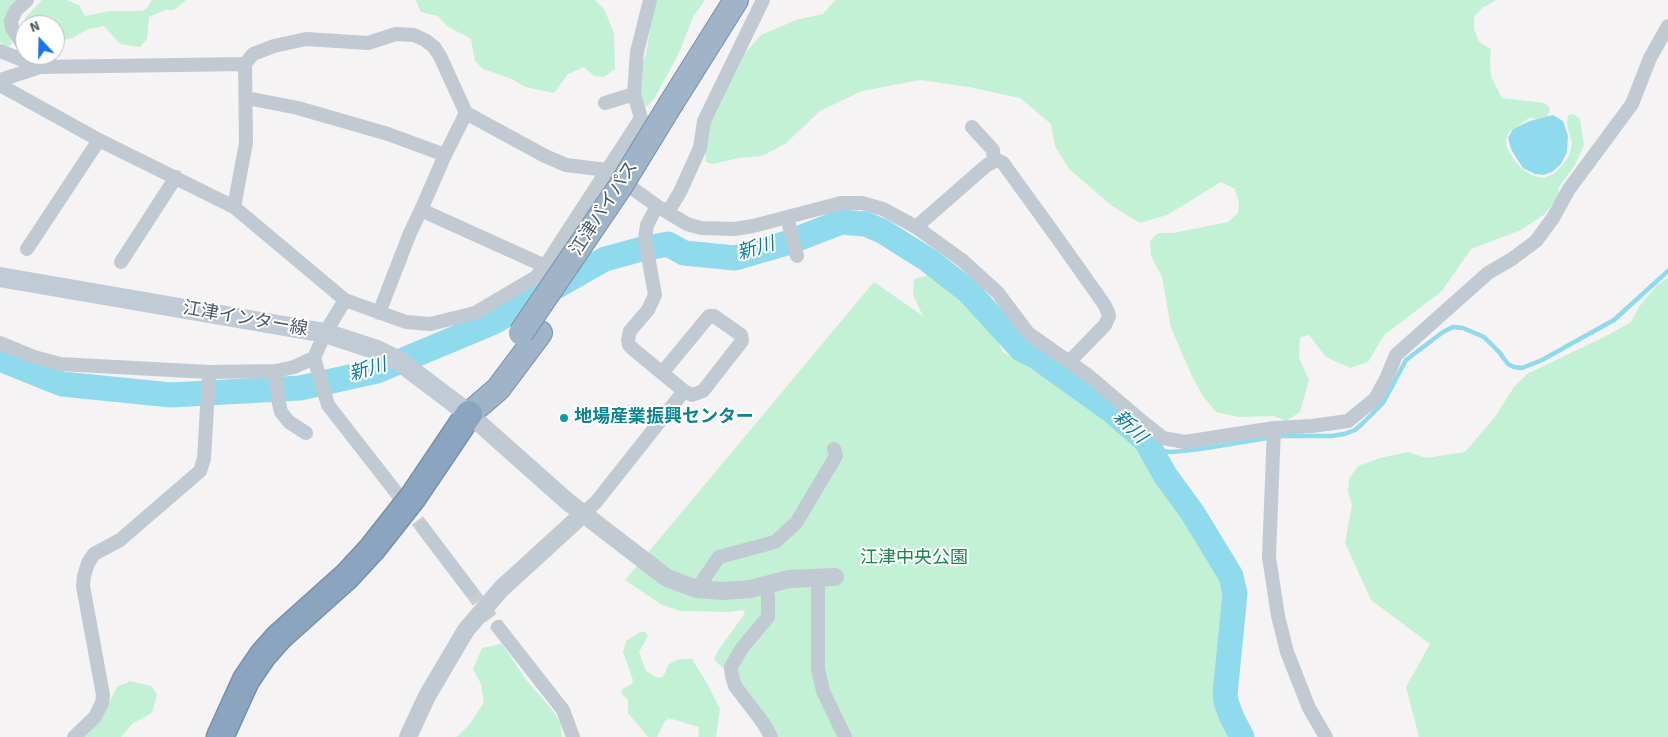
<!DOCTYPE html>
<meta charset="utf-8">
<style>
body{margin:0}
#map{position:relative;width:1668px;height:737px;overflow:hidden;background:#f5f3f3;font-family:"Source Sans 3",sans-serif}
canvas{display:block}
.north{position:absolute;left:15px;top:15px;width:50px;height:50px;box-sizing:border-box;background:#fff;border:1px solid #b7bbc0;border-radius:50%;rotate:339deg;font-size:14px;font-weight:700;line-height:20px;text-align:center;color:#4a5661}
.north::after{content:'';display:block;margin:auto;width:18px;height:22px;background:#1a73e8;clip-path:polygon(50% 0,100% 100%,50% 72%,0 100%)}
</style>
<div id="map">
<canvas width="1668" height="737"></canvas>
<div class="north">N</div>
</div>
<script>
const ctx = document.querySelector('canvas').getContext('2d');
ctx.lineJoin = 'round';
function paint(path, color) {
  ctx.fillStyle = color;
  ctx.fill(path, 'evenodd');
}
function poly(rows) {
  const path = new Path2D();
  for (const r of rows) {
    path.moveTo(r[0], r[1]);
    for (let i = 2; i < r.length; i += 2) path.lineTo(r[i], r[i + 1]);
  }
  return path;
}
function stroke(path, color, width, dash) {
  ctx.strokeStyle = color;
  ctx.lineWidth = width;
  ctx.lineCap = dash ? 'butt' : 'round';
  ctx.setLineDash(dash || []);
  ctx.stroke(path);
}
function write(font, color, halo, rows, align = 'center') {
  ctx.font = font + ' "Source Sans 3","Noto Sans JP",sans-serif';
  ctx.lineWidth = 4;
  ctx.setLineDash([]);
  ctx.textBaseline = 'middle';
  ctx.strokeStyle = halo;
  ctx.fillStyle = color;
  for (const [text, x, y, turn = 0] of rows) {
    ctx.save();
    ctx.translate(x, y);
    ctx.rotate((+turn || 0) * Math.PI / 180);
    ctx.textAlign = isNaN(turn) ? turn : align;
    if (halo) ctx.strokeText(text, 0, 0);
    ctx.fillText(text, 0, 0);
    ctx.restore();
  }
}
const green = poly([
 [0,0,19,0,8,31,12,43,8,48,0,42],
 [42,0,66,0,79,5,85,16,110,11,142,11,147,8,152,0,186,0,174,10,165,10,149,17,147,39,140,47,120,44,104,26,88,29,72,38,55,42,55,25,25,25,25,34,22,28,26,17],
 [416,0,595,0,604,9,614,33,615,69,604,77,594,76,584,67,568,74,554,93,525,87,512,79,483,69,475,61,471,39,447,26,438,16,421,12],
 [655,0,705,0,693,17,678,55,654,99,647,106,644,106,641,98,638,78,646,54],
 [835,0,1496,0,1482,8,1474,17,1474,29,1479,42,1491,49,1490,63,1491,76,1502,98,1544,103,1550,108,1549,113,1546,117,1539,119,1529,118,1510,131,1506,139,1507,148,1513,158,1521,168,1533,176,1544,178,1555,173,1566,161,1570,153,1572,143,1567,125,1568,115,1573,114,1580,119,1584,145,1575,165,1559,187,1558,196,1545,214,1519,231,1471,249,1442,291,1384,335,1368,362,1350,368,1326,357,1309,335,1300,337,1299,358,1309,380,1300,412,1286,421,1274,416,1239,417,1216,412,1202,395,1192,376,1171,328,1162,277,1151,256,1150,241,1158,233,1173,233,1228,222,1238,213,1239,203,1235,189,1221,182,1167,215,1140,223,1112,206,1069,169,1055,146,1051,124,1020,98,969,87,920,80,862,91,820,111,785,144,762,156,739,158,713,164,706,162,705,151,711,119,744,54,761,35,796,20,823,14],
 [933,274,953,285,972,304,991,328,1003,352,1099,410,1133,437,1221,571,1229,595,1221,663,1219,701,1226,728,1233,737,764,737,727,682,724,669,714,660,717,652,745,613,743,610,729,612,681,611,662,605,625,580,874,282,923,316,913,295,914,279],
 [1668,278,1668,737,1419,737,1406,687,1430,644,1371,600,1345,543,1352,505,1348,492,1349,479,1358,466,1380,458,1408,452,1426,458,1465,452,1495,417,1514,387,1527,374,1606,336,1631,322,1639,307,1657,285],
 [640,632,645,632,648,636,639,652,646,671,658,678,663,677,669,664,679,659,692,659,708,685,720,709,716,737,698,737,699,727,669,718,665,721,657,737,648,737,628,713,628,700,621,693,622,689,632,684,633,680,623,652,626,641],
 [502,644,527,681,550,707,560,722,562,737,455,737,458,736,470,724,484,702,481,684,473,669,482,648],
 [130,681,151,686,157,694,152,713,133,723,121,737,83,737,107,706,117,687]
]);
const water = poly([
 [1553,115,1563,121,1568,136,1567,152,1561,164,1552,172,1544,175,1535,174,1523,168,1517,159,1511,149,1508,138,1513,129,1519,126,1530,121]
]);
const stream = poly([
 [1146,441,1158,451,1172,452,1200,449,1280,436,1332,436,1344,434,1355,430,1364,422,1383,403,1406,360,1443,332,1453,327,1463,328,1484,337,1499,352,1508,364,1514,367,1522,368,1542,360,1614,320,1668,271]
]);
const river = poly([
 [0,359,62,384,171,395,300,388,377,371,494,322,605,259,642,249,668,244,684,253,735,258,787,243,841,222,865,224,882,231,928,260,968,291,1021,349,1038,358,1112,411,1146,441,1165,475,1192,512,1231,576,1235,594,1225,694,1226,702,1232,718,1242,737]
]);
const minorTunnel = poly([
 [392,487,423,528],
 [470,590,498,627]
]);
const minor = poly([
 [25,48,12,28,11,21,16,10,27,0],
 [0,51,40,67,245,64,246,143,234,207],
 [245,64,253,54,274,46,306,39,368,43,396,34,414,35,425,40,434,47,440,56,466,113],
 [0,80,40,67,36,63],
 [0,85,99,140,234,207,345,300,406,322,430,324,475,313,536,277,545,266,641,118,634,94,637,52,650,0],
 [247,98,298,108,388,134,445,155,421,210,545,266],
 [605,103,634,94],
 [972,127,993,150,994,161],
 [445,155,466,113,545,156,566,165,607,170,657,206,687,224,701,228,734,229,753,226,841,203,862,203,883,209,916,227,963,261,998,293,1028,333,1089,376,1143,422,1163,438,1185,442,1274,428,1312,426,1348,421,1375,399,1387,377,1396,355,1488,273,1512,259,1536,241,1553,218,1569,189,1632,104,1650,58,1668,26],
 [657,206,647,225,645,239,655,295,648,310,630,331,628,340,629,345,633,349,684,391,692,395,703,391,742,341,741,335,714,316,709,316,662,373],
 [668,212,680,192,700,148,704,121,763,0],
 [787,217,797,256],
 [916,227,987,165,997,160,1003,163,1058,239,1104,304,1108,312,1109,316,1105,325,1069,362],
 [27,249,99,140],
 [121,262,176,177],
 [379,313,410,233,421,210],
 [0,343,34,357,60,364,209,372,276,371,294,367,314,358,325,333,345,300],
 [314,358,328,405,392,487],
 [276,371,278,399,281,412,289,422,306,433],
 [1274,428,1269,557,1278,616,1287,652,1309,708,1326,737],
 [583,514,596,502,684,391],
 [423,528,470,590],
 [818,577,818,669,823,691,845,737],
 [765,586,768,596,768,617,742,648,731,667,732,676,735,686,764,724,771,737],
 [697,589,719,557,775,542,796,523,836,456,834,449],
 [498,627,563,710,573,737],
 [74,737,95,717,102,703,103,695,83,586,84,576,88,563,94,554,120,540,200,471,204,459,209,372]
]);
const tertiary = poly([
 [469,414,568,502,667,578,697,589,723,591,750,589,789,579,835,577],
 [408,737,427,696,466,630,501,589,583,514]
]);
const secondary = poly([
 [0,277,325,333,377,350,399,361,469,414]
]);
const trunk = poly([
 [672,102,736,0],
 [469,414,498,389,540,333]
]);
const motorway = poly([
 [220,737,246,680,263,655,279,637,347,576,372,549,413,497,469,414]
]);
const trunkBridge = poly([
 [521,333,620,187,672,102]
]);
const markers = [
 [564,418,5,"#0f9aa8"]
];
const streetNames = [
 ["江津バイパス",605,209,-57],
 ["江津インター線",245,320,10]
];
const cultureNames = [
 ["地場産業振興センター",574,418]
];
const parkNames = [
 ["江津中央公園",914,559]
];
const waterNames = [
 ["新川",756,250,-16],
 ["新川",368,371,-16],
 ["新川",1129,428,44]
];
paint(green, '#c3f1d5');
paint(water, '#90daee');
stroke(stream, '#90daee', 4.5);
stroke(river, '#90daee', 25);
stroke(minorTunnel, '#caccce', 14, [14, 7]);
stroke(trunk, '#7690ad', 26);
stroke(motorway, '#7690ad', 29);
stroke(minor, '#c1cad2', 14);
stroke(tertiary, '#c1cad2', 18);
stroke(secondary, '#c1cbd6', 20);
stroke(trunk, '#9fb4c9', 24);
stroke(motorway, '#8ba5c1', 26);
stroke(trunkBridge, '#7690ad', 26, []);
stroke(trunkBridge, '#9fb4c9', 24);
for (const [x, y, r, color] of markers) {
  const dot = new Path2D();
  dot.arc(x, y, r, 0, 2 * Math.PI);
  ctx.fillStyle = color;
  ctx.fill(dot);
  stroke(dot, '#fff', 2);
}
write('18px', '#4a5661', '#fff', streetNames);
write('bold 18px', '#0d838f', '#fff', cultureNames, 'left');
write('18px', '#17864f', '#fff', parkNames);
write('italic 19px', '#0c7c9b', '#fff', waterNames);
</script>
